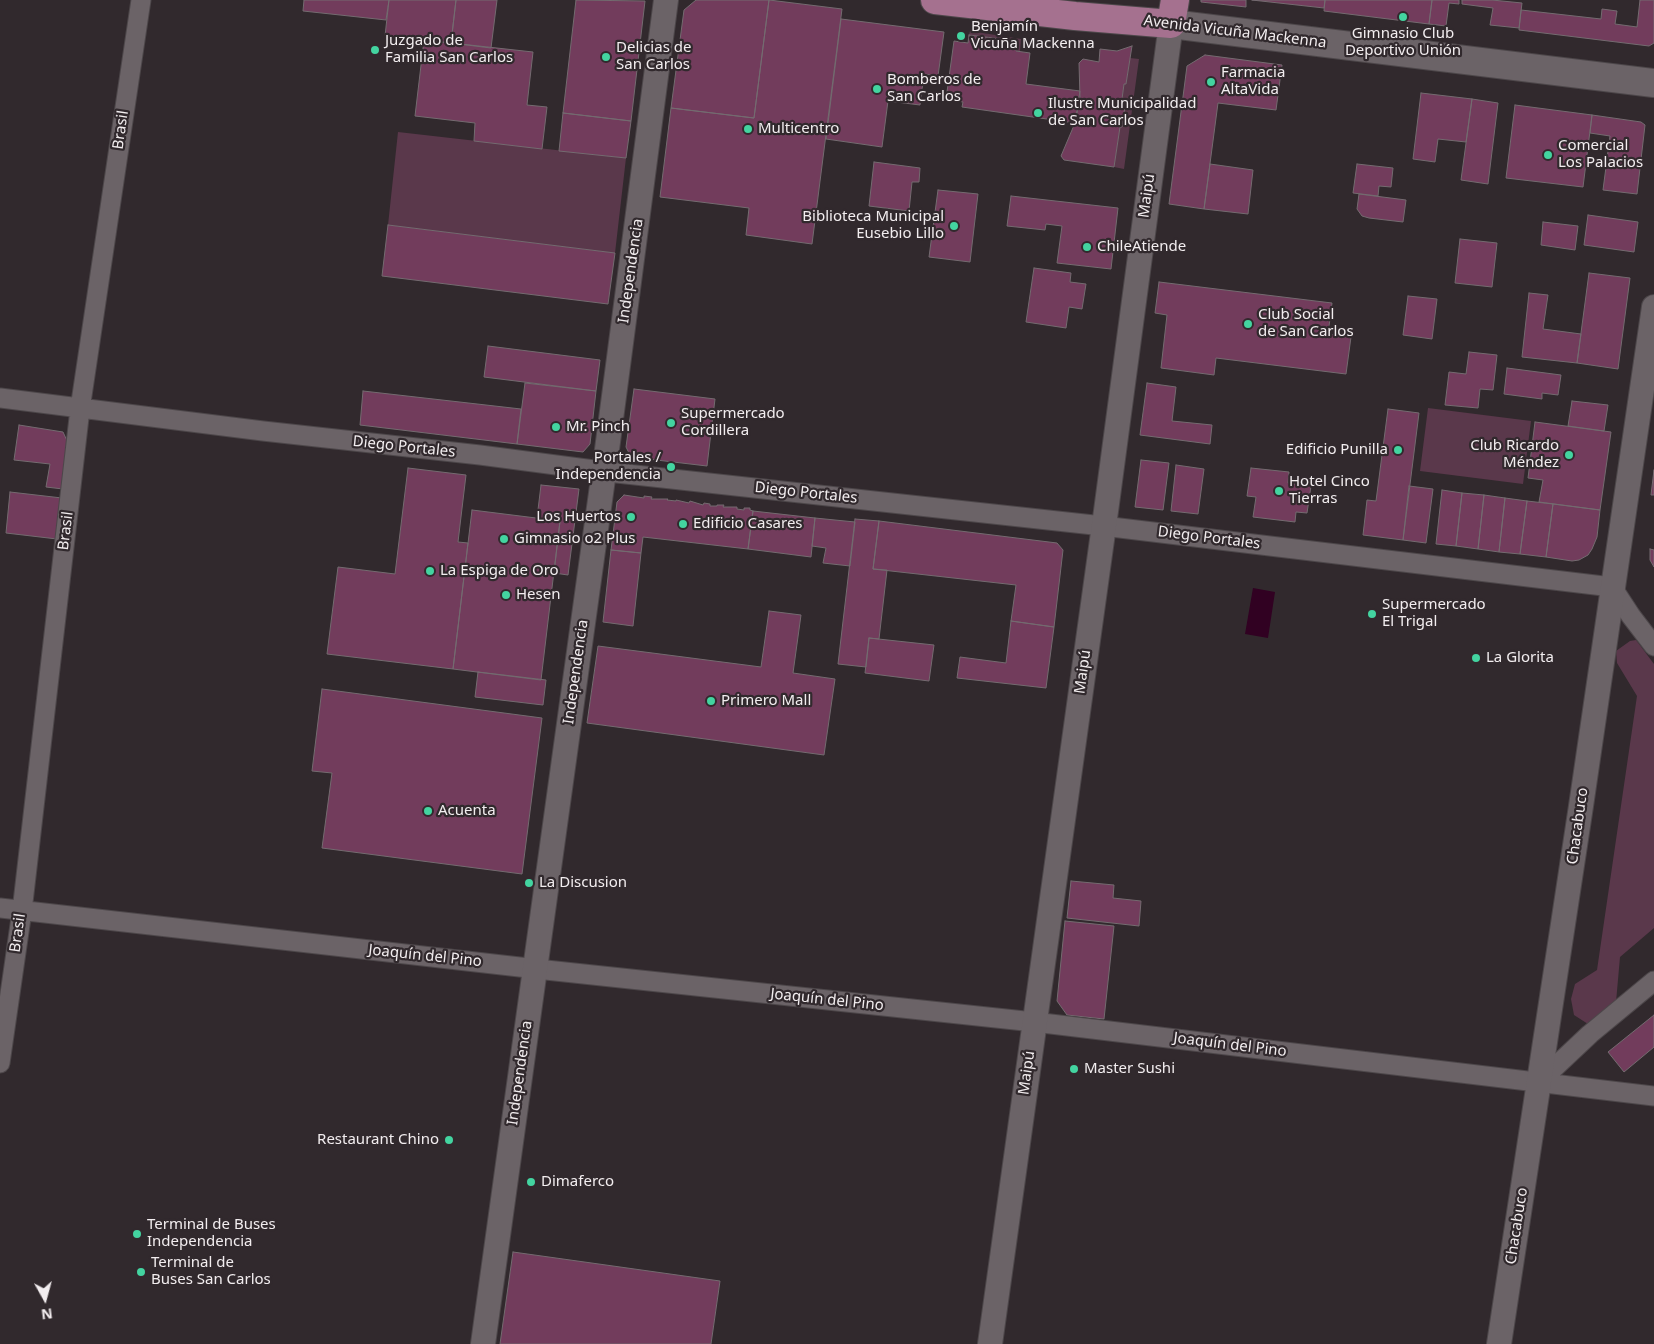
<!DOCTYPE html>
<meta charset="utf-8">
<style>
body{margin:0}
#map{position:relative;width:1654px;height:1344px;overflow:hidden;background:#31292d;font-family:"Noto Sans",sans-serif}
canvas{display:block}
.north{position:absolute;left:20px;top:1274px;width:50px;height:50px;-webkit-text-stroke:4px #31292d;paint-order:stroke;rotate:173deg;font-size:14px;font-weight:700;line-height:20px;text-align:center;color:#f2edef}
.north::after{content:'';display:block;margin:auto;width:18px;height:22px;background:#f2edef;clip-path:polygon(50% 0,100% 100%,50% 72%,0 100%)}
</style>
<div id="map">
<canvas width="1654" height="1344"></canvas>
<div class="north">N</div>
</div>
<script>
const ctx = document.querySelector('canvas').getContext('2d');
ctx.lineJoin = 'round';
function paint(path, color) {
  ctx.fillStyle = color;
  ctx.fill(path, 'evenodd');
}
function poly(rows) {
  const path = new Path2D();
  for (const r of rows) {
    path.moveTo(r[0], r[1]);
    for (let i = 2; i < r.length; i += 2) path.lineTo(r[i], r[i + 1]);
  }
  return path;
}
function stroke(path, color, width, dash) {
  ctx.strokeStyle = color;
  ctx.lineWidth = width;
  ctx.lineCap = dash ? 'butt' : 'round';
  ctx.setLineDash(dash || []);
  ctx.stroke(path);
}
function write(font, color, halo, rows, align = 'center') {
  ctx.font = font + ' "Noto Sans",sans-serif';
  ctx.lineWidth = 4.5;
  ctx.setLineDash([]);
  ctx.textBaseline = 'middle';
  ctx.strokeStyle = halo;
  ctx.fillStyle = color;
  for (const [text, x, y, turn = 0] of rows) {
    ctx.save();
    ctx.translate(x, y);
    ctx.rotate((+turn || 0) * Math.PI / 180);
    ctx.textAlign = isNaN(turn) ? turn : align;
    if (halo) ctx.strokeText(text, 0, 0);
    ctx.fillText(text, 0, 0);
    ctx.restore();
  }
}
const green = poly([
 [970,31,1021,39,1020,51,1016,51,1017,41,969,35],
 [1130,58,1139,59,1124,169,1114,167,1120,127,1122,127,1126,100,1122,99,1124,84,1126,84],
 [398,132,626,158,615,253,388,225],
 [1428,408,1531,421,1523,484,1420,471],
 [1636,640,1654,664,1654,928,1620,957,1616,1002,1588,1024,1574,1015,1571,999,1575,984,1597,970,1637,696,1617,663,1616,651,1630,641]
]);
const water = poly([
 [1253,588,1275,592,1268,638,1245,634]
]);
const building = poly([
 [304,0,389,0,386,20,303,11,304,0],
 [389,0,456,0,451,43,385,36,389,0],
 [456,0,497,0,491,48,451,43,456,0],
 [576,0,645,1,631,121,563,113,576,0],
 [696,0,769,0,754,118,671,108,684,10,696,0],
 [769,0,842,9,812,244,746,235,749,208,660,197,671,108,754,118,769,0],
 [1201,0,1246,0,1246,7,1201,2,1201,0],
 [1252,0,1325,0,1324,8,1252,0],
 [1325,0,1432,0,1429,24,1324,11,1325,0],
 [1432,0,1459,0,1459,4,1449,3,1446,26,1429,24,1432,0],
 [1462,0,1492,0,1522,3,1519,28,1490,25,1493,8,1462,4,1462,0],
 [1640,0,1654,0,1654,43,1649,46,1519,30,1521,10,1601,19,1602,9,1617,11,1615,24,1637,27,1640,0],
 [841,19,944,32,938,76,924,74,920,105,888,101,882,147,826,139,841,19],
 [969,35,1017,41,1016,51,1030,53,1026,84,1080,91,1075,123,962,107,963,102,946,99,954,41,968,43,969,35],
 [424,40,533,52,527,105,547,107,542,149,474,141,475,123,415,116,424,40],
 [1132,46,1126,84,1124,84,1122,99,1126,100,1122,127,1120,127,1114,167,1064,160,1061,156,1075,123,1080,98,1079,63,1083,59,1099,62,1100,49,1117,51,1132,46],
 [1205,55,1282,65,1276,110,1218,103,1204,209,1169,204,1187,66,1205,55],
 [1421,93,1472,99,1466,142,1438,139,1435,162,1413,159,1421,93],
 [1472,99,1498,103,1488,184,1461,180,1472,99],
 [1515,105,1592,115,1583,187,1506,178,1515,105],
 [563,113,631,121,626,158,559,151,563,113],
 [1592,115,1641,122,1645,125,1637,194,1603,190,1610,136,1590,133,1592,115],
 [874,162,920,168,919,182,912,182,909,211,869,206,874,162],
 [1210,164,1253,170,1248,214,1204,209,1210,164],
 [1357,164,1393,168,1391,187,1379,186,1378,196,1353,193,1357,164],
 [938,190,978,194,970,262,929,257,938,190],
 [1359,194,1406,200,1403,222,1369,218,1362,216,1357,209,1359,194],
 [1011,196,1118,208,1111,269,1057,263,1062,226,1046,224,1045,230,1007,226,1011,196],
 [1588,215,1638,222,1634,252,1584,245,1588,215],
 [1543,222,1578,226,1575,250,1541,245,1543,222],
 [388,225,615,253,608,304,382,276,388,225],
 [1460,239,1497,243,1492,287,1455,283,1460,239],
 [1034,268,1071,273,1070,282,1086,284,1082,309,1069,307,1066,328,1026,322,1034,268],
 [1589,273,1630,278,1618,369,1577,363,1589,273],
 [1159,282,1332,303,1328,334,1351,337,1346,374,1216,358,1214,375,1161,368,1167,315,1155,313,1159,282],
 [1529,293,1548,295,1543,329,1581,334,1577,363,1522,357,1529,293],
 [1408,296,1437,299,1432,339,1403,335,1408,296],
 [488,346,600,360,596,391,484,377,488,346],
 [1469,352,1497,355,1493,390,1480,389,1478,408,1445,405,1449,372,1466,374,1469,352],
 [1507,368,1561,375,1558,395,1542,393,1542,399,1504,394,1507,368],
 [525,383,596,391,590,444,583,452,517,444,525,383],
 [1147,383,1176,387,1172,421,1212,425,1210,444,1140,435,1147,383],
 [634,389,715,399,707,466,631,457,626,447,634,389],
 [363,391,521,409,517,444,360,425,363,391],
 [1572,401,1608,405,1604,431,1568,426,1572,401],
 [1388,409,1419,413,1403,540,1363,535,1367,500,1376,501,1388,409],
 [1535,422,1611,432,1600,510,1539,502,1543,480,1528,478,1535,422],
 [19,425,63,432,69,445,63,489,46,487,50,464,14,460,19,425],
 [1141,460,1169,463,1163,510,1135,507,1141,460],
 [1176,465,1204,469,1198,514,1171,511,1176,465],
 [408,468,466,475,458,542,468,543,453,669,327,654,338,567,395,574,408,468],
 [1251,468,1289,472,1288,483,1311,486,1307,513,1296,512,1295,522,1253,517,1256,497,1247,496,1251,468],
 [1654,470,1654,495,1651,495,1654,470],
 [541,485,579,489,568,575,554,573,560,521,537,518,541,485],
 [1409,486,1433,489,1426,543,1403,540,1409,486],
 [1442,490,1462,493,1456,546,1436,544,1442,490],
 [10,492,62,498,57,539,6,533,10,492],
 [1462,493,1484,495,1478,549,1456,546,1462,493],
 [624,495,644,498,644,496,652,497,651,499,668,499,667,500,676,501,676,500,689,503,690,501,703,505,704,503,710,504,710,506,717,506,717,505,724,505,723,507,737,507,737,509,744,510,744,508,750,508,750,510,753,511,748,549,643,537,641,553,611,550,617,502,624,495],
 [1484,495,1505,498,1499,552,1478,549,1484,495],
 [1505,498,1527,501,1520,554,1499,552,1505,498],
 [1527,501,1553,504,1546,557,1520,554,1527,501],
 [1553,504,1600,510,1597,537,1592,549,1588,555,1579,560,1572,561,1546,557,1553,504],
 [472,510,560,521,541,680,453,669,472,510],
 [753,511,815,518,811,557,748,549,753,511],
 [815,518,855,522,850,566,823,563,826,548,812,546,815,518],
 [855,519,879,521,873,569,887,570,879,639,869,638,866,667,838,664,855,519],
 [879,521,1057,543,1063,550,1054,627,1011,621,1016,585,873,569,879,521],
 [1650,549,1654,550,1654,567,1650,560,1650,549],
 [611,550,641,553,633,626,603,622,611,550],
 [769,611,801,615,793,673,835,679,824,755,587,723,598,646,761,667,769,611],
 [1011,621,1054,627,1046,688,957,678,960,657,1006,663,1011,621],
 [869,638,934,645,929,681,865,673,869,638],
 [478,672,546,680,543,705,475,697,478,672],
 [322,689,542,718,522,874,322,848,332,773,312,771,322,689],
 [1071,881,1114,885,1113,898,1141,901,1139,926,1067,918,1071,881],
 [1065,921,1114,926,1104,1019,1067,1015,1057,1001,1065,921],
 [1654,1015,1654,1047,1624,1072,1608,1052,1654,1015],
 [513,1252,720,1281,711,1344,500,1344,513,1252]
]);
const minor = poly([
 [0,398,263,431,480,455,617,473,1103,526,1612,587,1631,616,1654,646],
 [0,908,546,970,1034,1022,1654,1096],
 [0,1063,22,911,80,409,141,0],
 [1539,1082,1590,1034,1654,981]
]);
const tertiary = poly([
 [483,1344,606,457,666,0],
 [990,1344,1106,511,1171,24],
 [1499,1344,1581,806,1654,307]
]);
const secondary = poly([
 [1171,24,1654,83]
]);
const primary = poly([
 [935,0,1075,16,1171,24,1175,0]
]);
const markers = [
 [1403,17,5,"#43d4a0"],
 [961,36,5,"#43d4a0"],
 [375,50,5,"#43d4a0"],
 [606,57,5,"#43d4a0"],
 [1211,82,5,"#43d4a0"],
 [877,89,5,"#43d4a0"],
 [1038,113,5,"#43d4a0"],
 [748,129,5,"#43d4a0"],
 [1548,155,5,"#43d4a0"],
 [954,226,5,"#43d4a0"],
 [1087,247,5,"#43d4a0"],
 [1248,324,5,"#43d4a0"],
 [671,423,5,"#43d4a0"],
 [556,427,5,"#43d4a0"],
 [1398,450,5,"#43d4a0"],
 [1569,455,5,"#43d4a0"],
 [671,467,5,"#43d4a0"],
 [1279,491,5,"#43d4a0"],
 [631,517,5,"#43d4a0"],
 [683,524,5,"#43d4a0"],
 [504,539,5,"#43d4a0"],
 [430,571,5,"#43d4a0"],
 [506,595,5,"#43d4a0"],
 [1372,614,5,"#43d4a0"],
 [1476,658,5,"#43d4a0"],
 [711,701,5,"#43d4a0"],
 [428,811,5,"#43d4a0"],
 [529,883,5,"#43d4a0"],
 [1074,1069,5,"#43d4a0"],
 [449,1140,5,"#43d4a0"],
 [531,1182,5,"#43d4a0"],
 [137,1234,5,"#43d4a0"],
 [141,1272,5,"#43d4a0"]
];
const poiNames = [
 ["Benjamín",971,27],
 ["Vicuña Mackenna",971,44],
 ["Gimnasio Club",1403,34,"center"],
 ["Deportivo Unión",1403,51,"center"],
 ["Juzgado de",385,41],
 ["Familia San Carlos",385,58],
 ["Delicias de",616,48],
 ["San Carlos",616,65],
 ["Farmacia",1221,73],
 ["AltaVida",1221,90],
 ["Bomberos de",887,80],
 ["San Carlos",887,97],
 ["Ilustre Municipalidad",1048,104],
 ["de San Carlos",1048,121],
 ["Multicentro",758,129],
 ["Comercial",1558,146],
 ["Los Palacios",1558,163],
 ["Biblioteca Municipal",944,217,"right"],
 ["Eusebio Lillo",944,234,"right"],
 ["ChileAtiende",1097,247],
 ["Club Social",1258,315],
 ["de San Carlos",1258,332],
 ["Supermercado",681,414],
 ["Cordillera",681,431],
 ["Mr. Pinch",566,427],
 ["Club Ricardo",1559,446,"right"],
 ["Méndez",1559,463,"right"],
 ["Edificio Punilla",1388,450,"right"],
 ["Portales /",661,458,"right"],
 ["Independencia",661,475,"right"],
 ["Hotel Cinco",1289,482],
 ["Tierras",1289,499],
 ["Los Huertos",621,517,"right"],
 ["Edificio Casares",693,524],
 ["Gimnasio o2 Plus",514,539],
 ["La Espiga de Oro",440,571],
 ["Hesen",516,595],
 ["Supermercado",1382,605],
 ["El Trigal",1382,622],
 ["La Glorita",1486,658],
 ["Primero Mall",721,701],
 ["Acuenta",438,811],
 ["La Discusion",539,883],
 ["Master Sushi",1084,1069],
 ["Restaurant Chino",439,1140,"right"],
 ["Dimaferco",541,1182],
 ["Terminal de Buses",147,1225],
 ["Independencia",147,1242],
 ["Terminal de",151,1263],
 ["Buses San Carlos",151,1280]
];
const streetNames = [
 ["Avenida Vicuña Mackenna",1235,32,7],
 ["Brasil",121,130,-82],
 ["Maipú",1147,196,-82],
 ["Independencia",631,271,-82],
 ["Diego Portales",404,447,6],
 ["Diego Portales",806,493,6],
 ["Brasil",66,531,-83],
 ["Diego Portales",1209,538,7],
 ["Independencia",576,672,-82],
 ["Maipú",1083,672,-82],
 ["Chacabuco",1578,826,-82],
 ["Brasil",18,933,-82],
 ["Joaquín del Pino",425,956,6],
 ["Joaquín del Pino",827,1000,6],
 ["Joaquín del Pino",1230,1045,7],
 ["Independencia",520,1073,-82],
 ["Maipú",1027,1073,-82],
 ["Chacabuco",1517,1226,-81]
];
paint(green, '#5a384b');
paint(water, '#310122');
paint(building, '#723c5c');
stroke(building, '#746b70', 1);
stroke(minor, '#4d474a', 21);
stroke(tertiary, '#4d474a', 26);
stroke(secondary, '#4d474a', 30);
stroke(primary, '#4d474a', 30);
stroke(minor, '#6b6367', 19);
stroke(tertiary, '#6b6367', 24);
stroke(secondary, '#6b6367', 28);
stroke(primary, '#a5718f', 28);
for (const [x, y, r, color] of markers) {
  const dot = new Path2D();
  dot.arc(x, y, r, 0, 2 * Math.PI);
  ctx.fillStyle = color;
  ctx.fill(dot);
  stroke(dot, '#31292d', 2);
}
write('15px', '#f2edef', '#31292d', poiNames, 'left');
write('15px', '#f2edef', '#31292d', streetNames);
</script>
